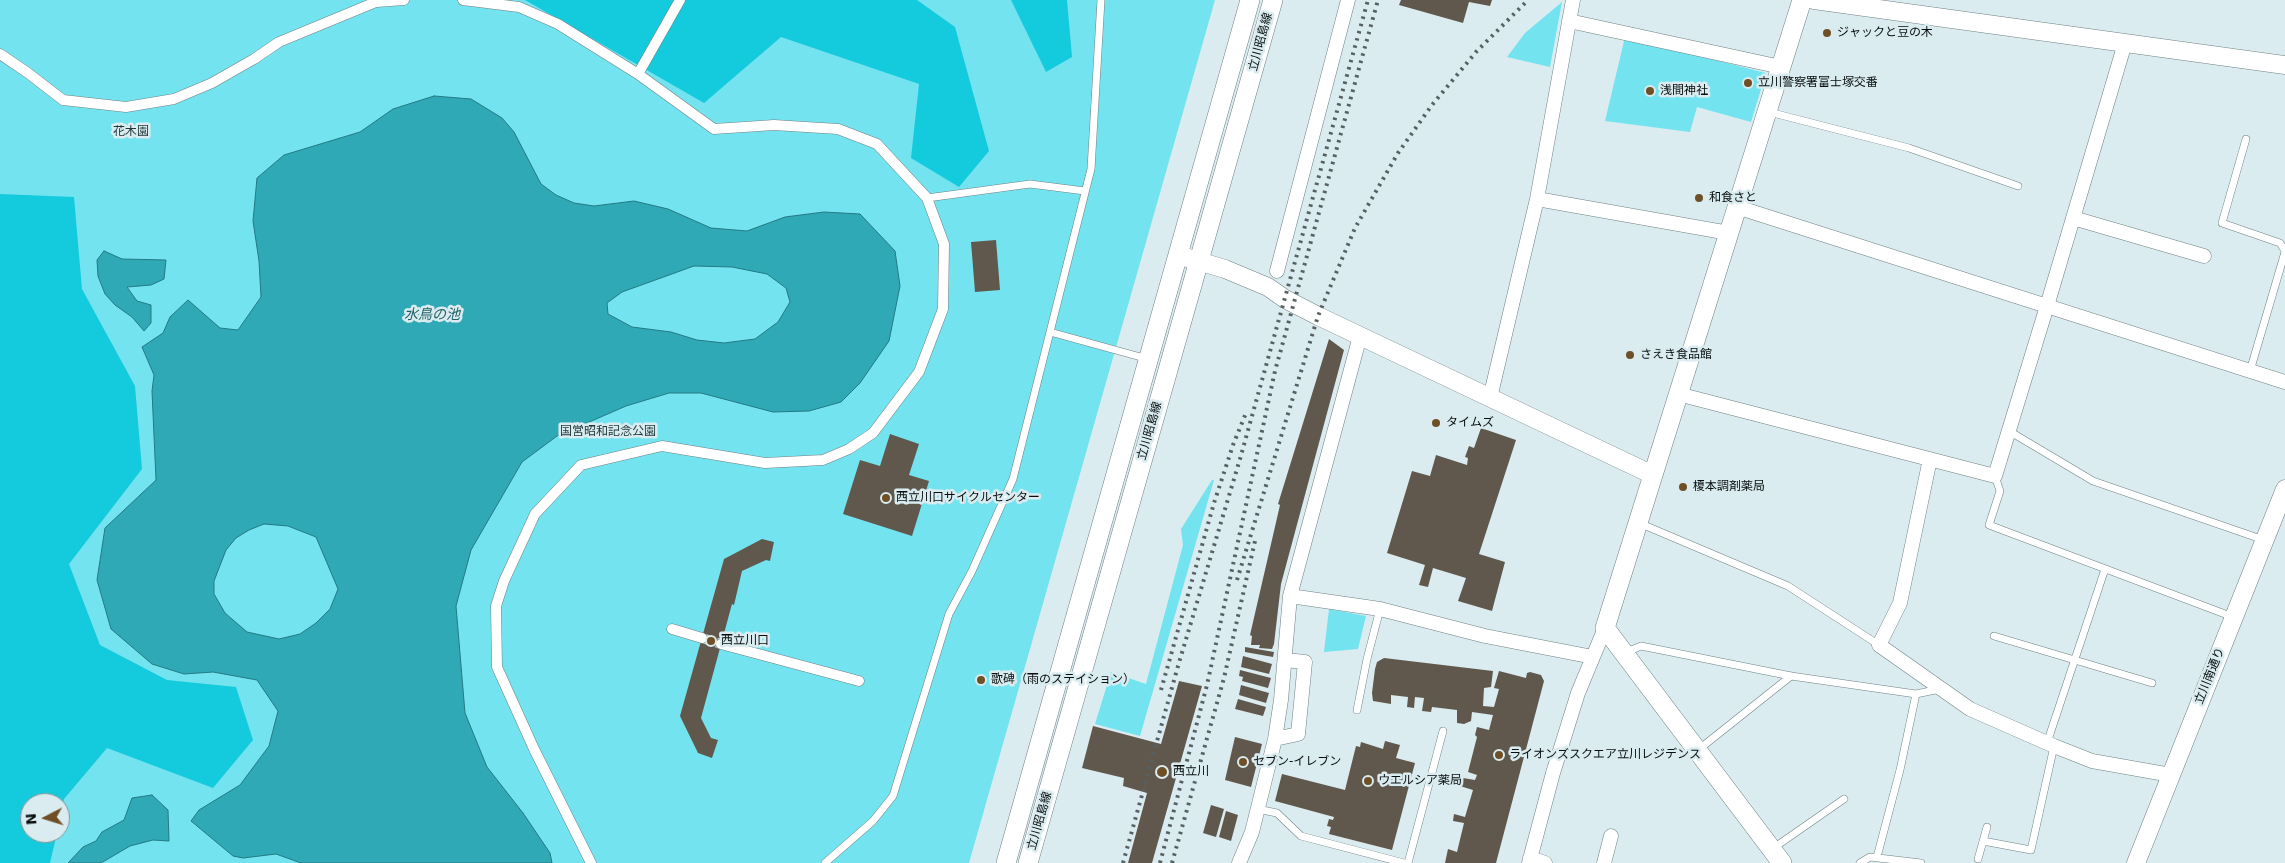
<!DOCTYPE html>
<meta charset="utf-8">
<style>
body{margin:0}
#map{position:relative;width:2285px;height:863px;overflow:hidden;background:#daecef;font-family:"DejaVu Sans",sans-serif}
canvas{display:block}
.north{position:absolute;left:20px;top:793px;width:50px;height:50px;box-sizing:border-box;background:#daecef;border:1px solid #869395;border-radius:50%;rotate:265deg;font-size:14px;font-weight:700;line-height:20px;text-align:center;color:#080e0f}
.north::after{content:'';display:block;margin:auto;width:18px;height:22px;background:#6f4f25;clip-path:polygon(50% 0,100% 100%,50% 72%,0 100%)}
</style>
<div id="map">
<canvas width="2285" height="863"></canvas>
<div class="north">N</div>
</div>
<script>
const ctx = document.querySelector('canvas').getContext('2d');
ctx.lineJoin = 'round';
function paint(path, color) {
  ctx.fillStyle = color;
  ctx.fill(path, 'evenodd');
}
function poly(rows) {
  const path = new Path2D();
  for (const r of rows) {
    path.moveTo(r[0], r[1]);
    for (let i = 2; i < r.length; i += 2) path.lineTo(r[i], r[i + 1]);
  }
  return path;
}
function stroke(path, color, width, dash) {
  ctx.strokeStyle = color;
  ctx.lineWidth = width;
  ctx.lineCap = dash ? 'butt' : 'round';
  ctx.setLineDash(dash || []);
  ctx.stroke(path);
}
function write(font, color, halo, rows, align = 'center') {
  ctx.font = font + ' "DejaVu Sans","Noto Sans JP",sans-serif';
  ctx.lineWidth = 5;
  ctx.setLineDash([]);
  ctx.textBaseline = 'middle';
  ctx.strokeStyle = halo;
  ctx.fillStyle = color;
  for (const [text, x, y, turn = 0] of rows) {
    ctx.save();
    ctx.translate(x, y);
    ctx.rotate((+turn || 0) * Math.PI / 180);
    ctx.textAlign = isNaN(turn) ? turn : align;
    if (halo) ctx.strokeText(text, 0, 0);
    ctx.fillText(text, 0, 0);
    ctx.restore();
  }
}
const green = poly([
 [0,0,1215,0,969,863,0,863],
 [30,803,60,803,60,833,30,833],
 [1562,2,1550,67,1507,57,1525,33],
 [1625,37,1766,73,1751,122,1697,107,1690,132,1605,121],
 [1212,480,1214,480,1140,736,1095,724,1111,672,1146,684,1183,545,1181,529],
 [1329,609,1366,616,1358,649,1324,652]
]);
const forest = poly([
 [525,0,917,0,955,27,989,151,959,187,911,158,919,84,781,37,704,103],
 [1011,0,1067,0,1072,57,1046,72],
 [0,194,74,197,82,289,135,386,142,469,69,564,100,645,167,680,236,687,253,740,213,788,107,748,64,799,60,819,60,803,30,803,30,833,57,833,50,863,0,863]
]);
const water = poly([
 [434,96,471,99,502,118,514,132,541,184,556,195,574,203,594,206,634,201,668,209,711,228,747,231,785,217,824,212,860,214,895,251,900,286,889,341,860,383,841,402,809,411,773,412,701,393,669,393,626,406,557,436,522,462,471,550,456,606,465,713,487,767,523,813,550,853,552,863,301,863,276,854,243,858,233,856,191,821,199,810,240,785,269,746,278,711,257,680,213,672,184,674,152,664,111,629,97,580,105,528,156,480,152,391,154,375,142,347,163,333,170,317,188,300,220,328,238,330,261,297,259,261,253,221,257,178,284,155,360,132,393,109,434,96],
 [694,266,732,267,767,274,786,288,790,302,778,322,755,339,724,343,697,340,671,332,632,327,608,314,607,303,622,292,694,266],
 [264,524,288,526,316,537,338,589,330,609,316,623,300,634,279,639,247,632,225,613,214,594,214,581,226,550,236,538,249,530,264,524],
 [104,251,122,259,166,260,164,279,151,285,127,287,137,301,151,305,151,323,144,331,132,317,115,305,105,294,98,276,97,260,104,251],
 [152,795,168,810,169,841,153,840,130,846,101,863,68,863,83,847,96,841,102,832,124,820,132,798,152,795]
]);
const building = poly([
 [1401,0,1492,0,1490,6,1469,2,1463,23,1399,5],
 [996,240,1000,290,975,292,971,242],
 [1329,339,1344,350,1281,584,1274,644,1272,649,1259,648,1260,645,1251,645,1252,636,1250,635,1280,505,1278,504],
 [1481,428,1516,440,1479,554,1505,562,1492,611,1458,601,1466,578,1433,568,1428,587,1419,585,1425,565,1387,553,1412,471,1430,476,1436,455,1467,465,1468,458,1465,457,1469,446,1474,448],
 [890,434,919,444,909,475,929,481,912,536,843,514,860,460,880,466],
 [762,539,774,542,770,561,766,560,742,571,734,605,732,604,701,718,711,738,718,740,712,758,698,753,680,716,724,559],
 [1245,647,1274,652,1273,657,1245,652],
 [1243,656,1272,664,1269,674,1241,667],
 [1384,658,1493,671,1491,687,1484,688,1483,706,1494,707,1499,689,1494,688,1499,671,1526,678,1527,673,1530,672,1541,675,1544,681,1496,863,1445,863,1448,849,1457,852,1464,823,1453,821,1454,814,1465,817,1473,790,1460,786,1463,778,1475,780,1477,775,1468,772,1477,737,1475,735,1477,727,1489,730,1493,715,1472,712,1471,721,1464,724,1457,723,1457,710,1432,707,1431,712,1422,711,1424,698,1415,697,1414,708,1407,707,1408,697,1391,695,1391,704,1373,701,1372,693,1375,669,1377,662],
 [1240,670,1271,678,1268,688,1242,681,1243,677,1239,676],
 [1179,681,1202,686,1152,863,1128,863,1147,793,1123,786,1124,778,1082,768,1093,726,1161,744],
 [1241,685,1269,693,1266,703,1239,695],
 [1238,699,1266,707,1263,716,1235,709],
 [1235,737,1262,744,1251,787,1225,780],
 [1385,741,1400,745,1396,758,1415,763,1392,850,1329,834,1331,827,1327,826,1329,819,1333,820,1334,817,1275,801,1282,774,1345,790,1356,746,1360,747,1361,742,1383,749],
 [1211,805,1224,809,1216,837,1203,833],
 [1226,811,1238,815,1231,841,1219,837]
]);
const pedestrianTunnel = poly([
 [702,638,721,644]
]);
const service = poly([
 [1769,112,1909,148,2018,186],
 [2246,139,2222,223,2280,243,2285,251],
 [927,198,1030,184,1085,191],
 [1050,332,1148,359],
 [2250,371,2285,252],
 [2009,431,2093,481,2264,540],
 [1995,476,2000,491,1989,525,2233,617],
 [1639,523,1788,586,1879,645],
 [1994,636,2152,683],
 [1624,653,1641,646,1791,676,1916,694,1940,689],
 [1357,710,1367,659,1380,609],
 [2047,743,2105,569],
 [1698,750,1791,676],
 [1257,809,1277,813,1301,836,1404,863],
 [1983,841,2031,850,2054,746],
 [1772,849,1844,799],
 [1877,857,1900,770,1916,694],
 [1978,859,1987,827],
 [825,863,873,821,893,796,949,614,972,571,1013,479,1091,169,1101,0],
 [1408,863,1443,731],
 [1860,863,1870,857,1921,863]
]);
const pedestrian = poly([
 [463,0,519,7,558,24,638,74,714,129,774,125,838,129,877,144,927,198,944,244,943,309,919,372,873,433,849,449,823,460,765,463,662,446,581,465,535,514,504,581,496,606,497,667,534,749,591,863],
 [0,54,28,73,63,100,126,107,174,99,212,83,254,59,279,42,376,2,404,0],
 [638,74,680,0],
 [672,629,702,638],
 [721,644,859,681]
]);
const minor = poly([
 [1569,21,1781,67],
 [1537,199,1729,233],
 [1737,207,2285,382],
 [2073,218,2204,256],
 [1277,271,1348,0],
 [1678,394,1995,476,2047,306,2125,43],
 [1490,398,1537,199,1573,0],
 [1930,459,1900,603,1879,645,1970,709,2054,746,2092,761,2171,775],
 [1290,596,1380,609,1485,636,1593,657],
 [1275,739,1298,734,1305,662,1285,660],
 [1530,858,1545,863],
 [1239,863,1252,832,1275,739,1281,700,1290,596,1360,336],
 [1529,863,1553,773,1578,693,1605,628],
 [1604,863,1611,836]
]);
const tertiary = poly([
 [1814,0,2285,65],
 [1178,255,1225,269,1268,287,1285,299,1318,316,1653,475],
 [2136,863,2285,489]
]);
const secondary = poly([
 [1006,863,1250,0],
 [1028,863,1273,0],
 [1782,863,1605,628,1802,0]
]);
const rail = poly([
 [1237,580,1318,316,1355,228,1398,153,1432,105,1476,52,1528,0],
 [1161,690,1214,503,1233,445,1246,413],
 [1123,863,1178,666,1240,459,1368,0],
 [1160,863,1207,685,1275,371,1378,0],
 [1172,863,1224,678,1255,541]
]);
const markers = [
 [1827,33,5,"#6f4f25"],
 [1748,83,5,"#6f4f25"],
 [1650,91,5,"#6f4f25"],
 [1699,198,5,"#6f4f25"],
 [1630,355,5,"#6f4f25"],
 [1436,423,5,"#6f4f25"],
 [1683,487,5,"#6f4f25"],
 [886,498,5,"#6f4f25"],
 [711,641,5,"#6f4f25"],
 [981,680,5,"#6f4f25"],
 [1499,755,5,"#6f4f25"],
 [1243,762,5,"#6f4f25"],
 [1162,772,6,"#6f4f25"],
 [1368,781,5,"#6f4f25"]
];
const poiNames = [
 ["ジャックと豆の木",1837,33],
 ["立川警察署富士塚交番",1758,83],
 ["浅間神社",1660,91],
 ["和食さと",1709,198],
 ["さえき食品館",1640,355],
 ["タイムズ",1446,423],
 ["榎本調剤薬局",1693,487],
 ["西立川口サイクルセンター",896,498],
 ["西立川口",721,641],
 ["歌碑（雨のステイション）",991,680],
 ["ライオンズスクエア立川レジデンス",1509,755],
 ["セブン-イレブン",1253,762],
 ["西立川",1173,772],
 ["ウエルシア薬局",1378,781]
];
const streetNames = [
 ["立川昭島線",1261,42,-75],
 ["立川昭島線",1150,431,-74],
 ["立川南通り",2210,676,-68],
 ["立川昭島線",1040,821,-74]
];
const parkNames = [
 ["花木園",131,132],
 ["国営昭和記念公園",608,432]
];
const waterNames = [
 ["水鳥の池",432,315]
];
paint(green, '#73e3f0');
paint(forest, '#14cbdd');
paint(water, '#30a9b6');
stroke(water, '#247a84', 1);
paint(building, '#61584d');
stroke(pedestrianTunnel, '#bacbcd', 10, [10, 5]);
stroke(service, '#708183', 8);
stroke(pedestrian, '#708183', 11);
stroke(minor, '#708183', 15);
stroke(tertiary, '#708183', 19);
stroke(secondary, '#708183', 20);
stroke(service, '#fff', 7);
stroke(pedestrian, '#fff', 10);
stroke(minor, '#fff', 14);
stroke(tertiary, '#fff', 18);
stroke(secondary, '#fff', 19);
stroke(rail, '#576163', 4, [2.5, 5]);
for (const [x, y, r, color] of markers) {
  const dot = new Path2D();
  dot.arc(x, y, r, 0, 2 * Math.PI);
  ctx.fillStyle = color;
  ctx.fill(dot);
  stroke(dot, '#daecef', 2);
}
write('12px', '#080e0f', '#daecef', poiNames, 'left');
write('12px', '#080e0f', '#daecef', streetNames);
write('12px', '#1d373a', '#daecef', parkNames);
write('italic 14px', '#226168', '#daecef', waterNames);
</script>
